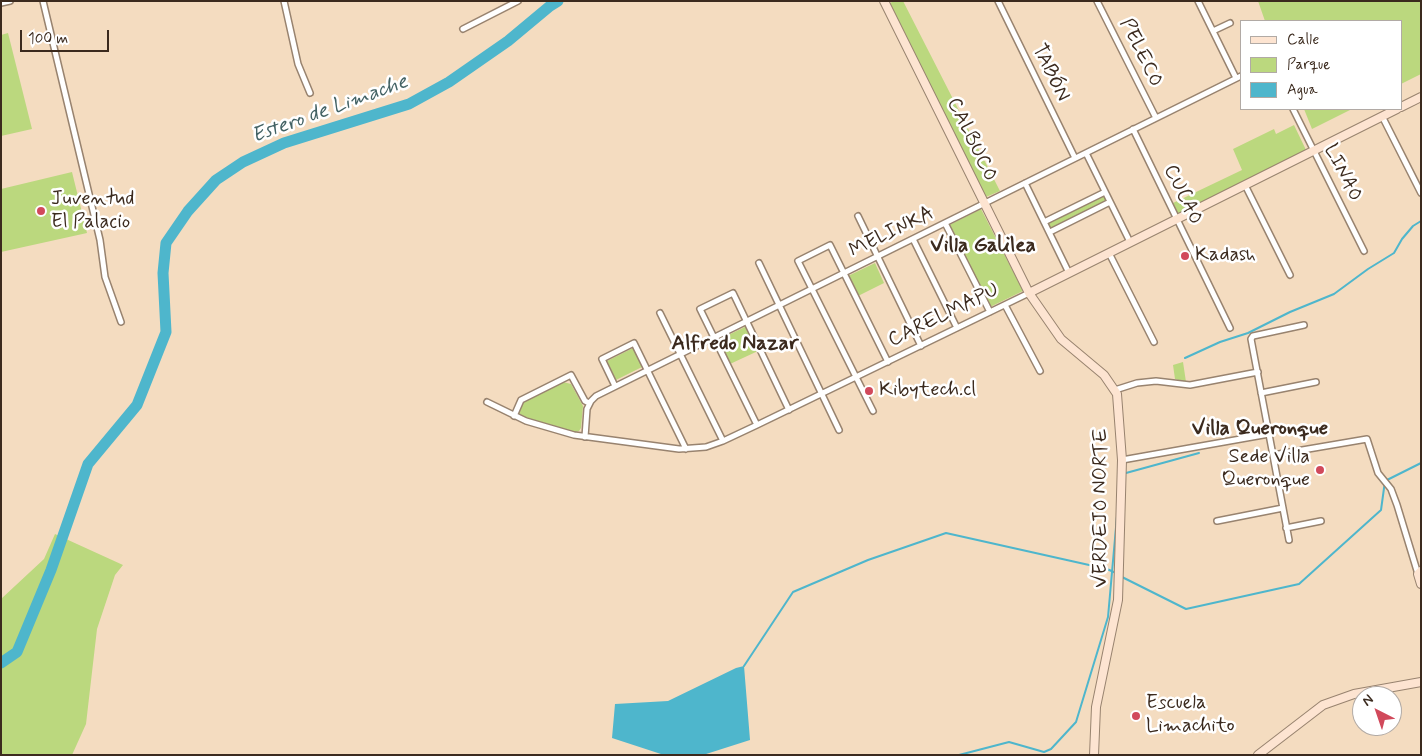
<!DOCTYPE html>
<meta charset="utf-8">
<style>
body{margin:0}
#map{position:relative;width:1422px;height:756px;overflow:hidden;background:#f4dcc0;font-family:Mynerve,sans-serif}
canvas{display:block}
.frame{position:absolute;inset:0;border:2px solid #3b2a1e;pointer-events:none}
.legend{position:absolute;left:1240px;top:20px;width:162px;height:90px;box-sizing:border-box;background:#fff;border:1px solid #b1aaa5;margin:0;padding:6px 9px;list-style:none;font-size:15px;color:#3b2a1e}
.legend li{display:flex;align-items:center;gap:10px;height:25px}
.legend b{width:25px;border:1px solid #b1aaa5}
.north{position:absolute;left:1352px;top:686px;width:50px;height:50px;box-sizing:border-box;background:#fff;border:1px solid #b1aaa5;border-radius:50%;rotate:319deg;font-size:14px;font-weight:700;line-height:20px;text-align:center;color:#3b2a1e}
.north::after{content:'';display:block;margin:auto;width:18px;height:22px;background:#d1495b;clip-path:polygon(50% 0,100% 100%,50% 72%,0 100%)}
.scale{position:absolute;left:20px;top:30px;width:89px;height:22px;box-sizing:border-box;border:2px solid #3b2a1e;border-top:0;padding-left:6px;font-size:15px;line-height:18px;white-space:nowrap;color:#3b2a1e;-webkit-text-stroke:4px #fff;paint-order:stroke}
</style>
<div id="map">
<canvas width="1422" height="756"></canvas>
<div class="frame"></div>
<ul class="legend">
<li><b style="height:6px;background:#fde4d1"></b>Calle</li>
<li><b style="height:14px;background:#bbd87e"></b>Parque</li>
<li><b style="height:14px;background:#4eb6cc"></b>Agua</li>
</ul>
<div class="north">N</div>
<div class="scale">100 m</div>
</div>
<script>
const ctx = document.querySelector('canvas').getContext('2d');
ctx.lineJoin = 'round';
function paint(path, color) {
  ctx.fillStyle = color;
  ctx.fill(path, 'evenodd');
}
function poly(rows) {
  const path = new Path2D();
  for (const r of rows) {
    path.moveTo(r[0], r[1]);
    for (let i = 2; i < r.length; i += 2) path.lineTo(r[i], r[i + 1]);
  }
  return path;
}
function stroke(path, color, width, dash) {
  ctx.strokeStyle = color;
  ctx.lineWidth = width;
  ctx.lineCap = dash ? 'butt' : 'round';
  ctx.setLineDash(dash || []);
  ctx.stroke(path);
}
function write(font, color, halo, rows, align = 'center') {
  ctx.font = font + ' Mynerve,sans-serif';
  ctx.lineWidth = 5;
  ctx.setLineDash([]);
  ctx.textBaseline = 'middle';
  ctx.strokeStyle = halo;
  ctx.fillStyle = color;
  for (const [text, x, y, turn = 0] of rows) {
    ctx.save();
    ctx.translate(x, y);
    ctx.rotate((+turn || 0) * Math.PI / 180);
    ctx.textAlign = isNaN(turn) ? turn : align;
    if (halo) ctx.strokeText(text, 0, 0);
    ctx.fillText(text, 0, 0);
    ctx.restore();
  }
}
const green = poly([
 [894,1,903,1,1000,191,986,197,890,3],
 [1258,1,1421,1,1421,74,1401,84,1401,21,1265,21],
 [8,33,32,129,1,136,1,35],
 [1304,109,1352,109,1312,129],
 [1294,125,1306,150,1178,214,1173,203,1242,170,1233,149,1274,129,1276,134],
 [72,172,87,233,1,252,1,189],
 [1103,195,1107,202,1051,230,1047,222],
 [981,209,1023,291,990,307,949,225],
 [875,263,884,283,858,296,848,276],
 [747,326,758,351,730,364,718,340],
 [633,348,642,367,616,380,607,361],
 [1183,362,1186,382,1175,379,1173,365],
 [563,382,571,384,583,406,581,428,579,431,576,432,554,428,517,414,522,402],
 [55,534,123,565,115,575,97,629,86,724,72,755,1,755,1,599,44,559]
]);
const water = poly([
 [744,666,750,740,703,755,664,755,612,738,615,704,668,701,736,668]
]);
const stream = poly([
 [1185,358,1220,342,1248,333,1290,312,1334,294,1368,269,1394,253,1402,239,1413,226,1421,221],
 [1126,473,1199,453],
 [1122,577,1186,609,1299,584,1381,510,1385,481,1421,463],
 [744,666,793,592,868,560,946,533,1107,569,1116,573],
 [959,755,1009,742,1044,752,1051,749,1076,722,1108,617,1117,516]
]);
const river = poly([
 [1,663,17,652,51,570,88,464,137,405,166,332,163,273,166,243,188,211,216,180,243,162,284,143,409,104,449,82,508,41,550,6,558,1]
]);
const street = poly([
 [43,1,100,240,105,277,121,322],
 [284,1,298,64,310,93],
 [998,1,1075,158],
 [1097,1,1156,118],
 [1198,1,1236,78],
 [1,3,10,1],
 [463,29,518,1],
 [1213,31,1230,23],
 [1293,109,1364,251],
 [1382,116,1421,193],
 [1133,129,1230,328],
 [1086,153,1130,242],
 [1025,183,1069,273],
 [1245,185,1290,275],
 [858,216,921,346],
 [1044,222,1105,192],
 [945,223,990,312],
 [1050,232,1110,202],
 [913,239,957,328],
 [1109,253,1154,342],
 [759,263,839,430],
 [1005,305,1040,371],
 [660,313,723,441],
 [615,386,602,359,634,343,686,449],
 [1115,390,1137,383,1156,381,1190,385,1258,372],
 [1261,393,1316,382],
 [487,402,526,421,574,435,679,449,706,447,723,441,757,425,1029,293],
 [873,411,798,261,830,245,888,362],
 [514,416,521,400,571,375,585,401,589,403],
 [757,425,700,309,733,293,789,410],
 [585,437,587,409,591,401,596,396,1241,76],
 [1273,455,1367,439,1378,473,1391,489,1397,505,1418,574],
 [1122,460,1269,434],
 [1217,521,1283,508],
 [1286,528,1321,521],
 [1289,540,1251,339,1253,336,1304,325]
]);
const secondary = poly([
 [884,1,1029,293,1061,339,1104,375,1117,394,1122,460,1118,600,1096,707,1094,755],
 [1401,107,1421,97],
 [1029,293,1397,109],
 [1421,571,1418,574,1421,584],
 [1258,755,1323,705,1354,694,1421,682]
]);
const markers = [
 [41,211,5,"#d1495b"],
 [1185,256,5,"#d1495b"],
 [869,391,5,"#d1495b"],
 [1320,470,5,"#d1495b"],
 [1136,716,5,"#d1495b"]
];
const streetNames = [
 ["PELECO",1140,53,64],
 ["TABÓN",1050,73,64],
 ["CALBUCO",971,140,64],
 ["LINAO",1342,173,63],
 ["CUCAO",1182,195,64],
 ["MELINKA",892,233,-26],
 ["CARELMAPU",944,316,-26],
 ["VERDEJO NORTE",1102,508,-90]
];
const poiNames = [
 ["Juventud",51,200],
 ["El Palacio",51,223],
 ["Kadash",1195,256],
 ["Kibytech.cl",879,391],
 ["Sede Villa",1310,458,"right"],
 ["Queronque",1310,481,"right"],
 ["Escuela",1146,704],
 ["Limachito",1146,727]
];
const waterNames = [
 ["Estero de Limache",330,110,-20]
];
const neighbourhoodNames = [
 ["Villa Galilea",983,247],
 ["Alfredo Nazar",735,345],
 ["Villa Queronque",1260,430]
];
paint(green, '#bbd87e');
paint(water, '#4eb6cc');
stroke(stream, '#4eb6cc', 2);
stroke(river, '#4eb6cc', 11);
stroke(street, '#98836f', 8);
stroke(secondary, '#98836f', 10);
stroke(street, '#fff', 5);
stroke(secondary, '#fde4d1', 8);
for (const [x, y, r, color] of markers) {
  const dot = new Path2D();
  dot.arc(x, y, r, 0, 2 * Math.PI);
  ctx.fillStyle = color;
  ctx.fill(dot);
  stroke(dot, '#fff', 2);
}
write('20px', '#3b2a1e', '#fff', streetNames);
write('20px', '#3b2a1e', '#fff', poiNames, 'left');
write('italic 21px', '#436264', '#fff', waterNames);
write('bold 21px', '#3b2a1e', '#fff', neighbourhoodNames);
</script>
